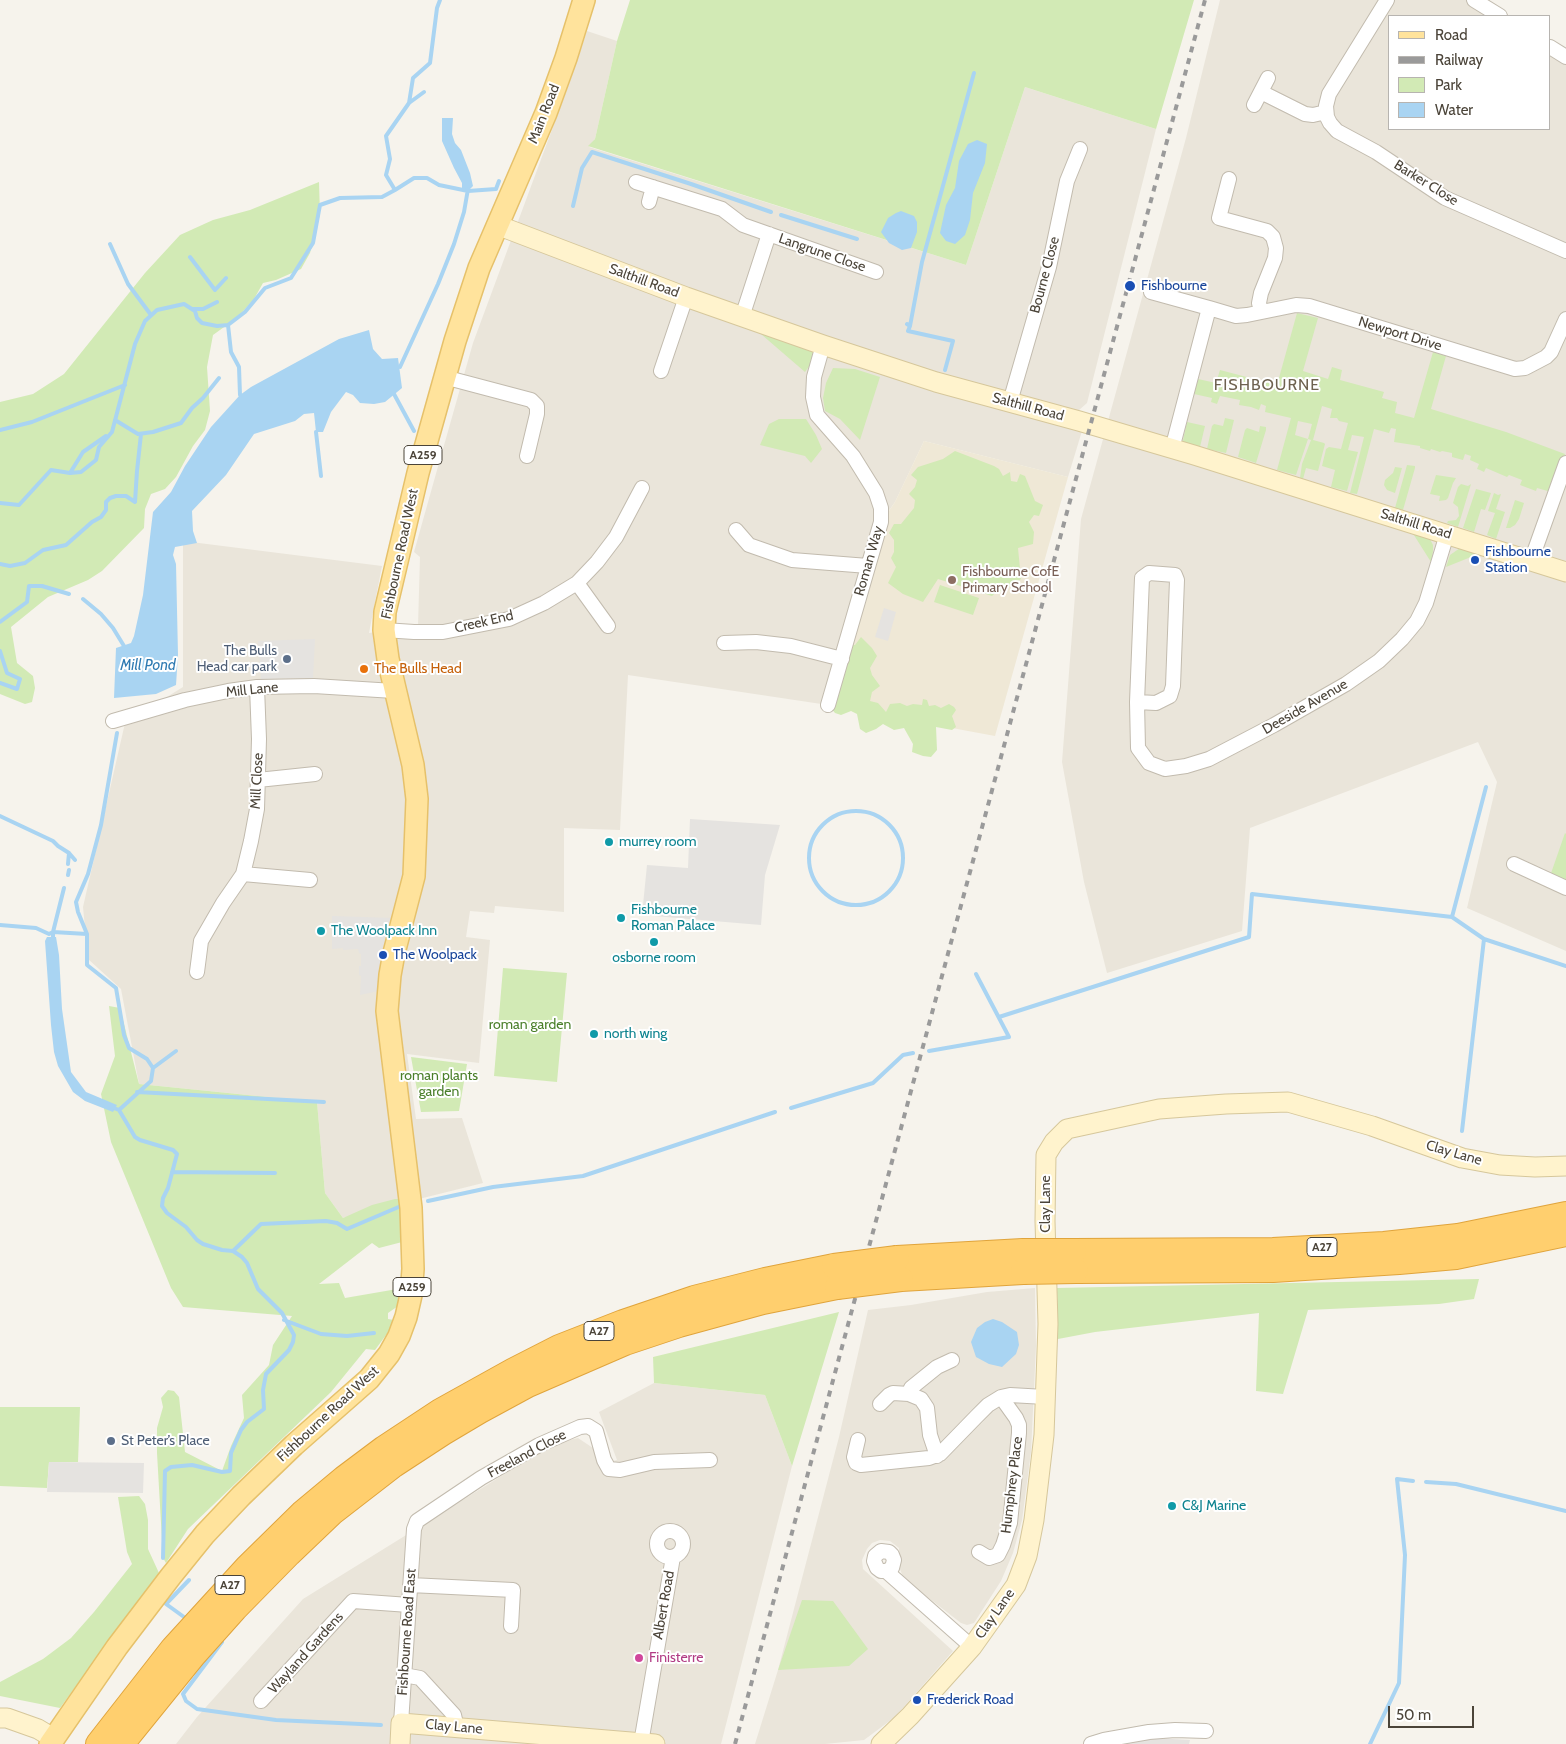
<!DOCTYPE html>
<meta charset="utf-8">
<style>
body{margin:0}
#map{position:relative;width:1566px;height:1744px;overflow:hidden;background:#f6f3ec;font-family:Cabin,sans-serif}
canvas{display:block}
.legend{position:absolute;left:1388px;top:15px;width:162px;height:115px;box-sizing:border-box;background:#fff;border:1px solid #b7b4b0;margin:0;padding:6px 9px;list-style:none;font-size:15px;color:#4b4439}
.legend li{display:flex;align-items:center;gap:10px;height:25px}
.legend b{width:25px;border:1px solid #b7b4b0}
.scale{position:absolute;left:1388px;top:1706px;width:86px;height:22px;box-sizing:border-box;border:2px solid #4b4439;border-top:0;padding-left:6px;font-size:15px;line-height:18px;white-space:nowrap;color:#4b4439;-webkit-text-stroke:4px #fff;paint-order:stroke}
</style>
<div id="map">
<canvas width="1566" height="1744"></canvas>
<ul class="legend">
<li><b style="height:6px;background:#ffe39c"></b>Road</li>
<li><b style="height:6px;background:#9a9a9a"></b>Railway</li>
<li><b style="height:14px;background:#d2eab5"></b>Park</li>
<li><b style="height:14px;background:#a9d4f2"></b>Water</li>
</ul>
<div class="scale">50 m</div>
</div>
<script>
const ctx = document.querySelector('canvas').getContext('2d');
ctx.lineJoin = 'round';
function paint(path, color) {
  ctx.fillStyle = color;
  ctx.fill(path, 'evenodd');
}
function poly(rows) {
  const path = new Path2D();
  for (const r of rows) {
    if (r.length === 3) {
      path.moveTo(r[0] + r[2], r[1]);
      path.arc(r[0], r[1], r[2], 0, 2 * Math.PI);
      continue;
    }
    path.moveTo(r[0], r[1]);
    for (let i = 2; i < r.length; i += 2) path.lineTo(r[i], r[i + 1]);
  }
  return path;
}
function stroke(path, color, width, dash) {
  ctx.strokeStyle = color;
  ctx.lineWidth = width;
  ctx.lineCap = dash ? 'butt' : 'round';
  ctx.setLineDash(dash || []);
  ctx.stroke(path);
}
function write(font, color, halo, rows, align = 'center') {
  ctx.font = font + ' Cabin,sans-serif';
  ctx.lineWidth = 4;
  ctx.setLineDash([]);
  ctx.textBaseline = 'middle';
  ctx.strokeStyle = halo;
  ctx.fillStyle = color;
  for (const [text, x, y, turn = 0] of rows) {
    ctx.save();
    ctx.translate(x, y);
    ctx.rotate((+turn || 0) * Math.PI / 180);
    ctx.textAlign = isNaN(turn) ? turn : align;
    if (halo) ctx.strokeText(text, 0, 0);
    ctx.fillText(text, 0, 0);
    ctx.restore();
  }
}
const residential = poly([
 [1220,0,1471,0,1496,16,1390,16,1390,129,1550,129,1550,50,1566,60,1566,951,1467,908,1497,782,1478,742,1250,828,1242,931,1107,973,1084,882,1062,762,1081,519,1186,138],
 [587,31,617,41,595,139,589,147,966,265,1025,87,1156,129,1087,403,1078,411,1072,426,1082,431,1068,477,924,441,895,502,881,522,828,705,628,675,620,830,564,828,564,912,495,906,494,913,470,911,466,937,490,940,479,1063,407,1054,416,1119,462,1118,483,1183,343,1218,325,1193,317,1102,139,1084,121,989,88,959,83,907,125,723,183,687,183,541,382,566,369,633,418,626,420,557,414,552,439,463,473,343,570,81],
 [1035,1288,1036,1346,1031,1452,1022,1520,1013,1553,1001,1581,974,1623,967,1625,961,1623,904,1579,899,1567,899,1548,890,1541,880,1540,872,1543,867,1549,862,1560,863,1569,953,1651,895,1717,864,1740,825,1744,755,1744,778,1670,839,1437,868,1310,911,1305,987,1292],
 [654,1383,765,1395,792,1466,721,1744,176,1744,197,1717,303,1599,553,1444,578,1438,593,1448,600,1464,617,1460,599,1412]
]);
const education = poly([
 [924,441,1068,477,995,736,828,705,880,524,895,502]
]);
const green = poly([
 [630,0,1194,0,1156,129,1025,87,966,265,588,146,595,139,617,41],
 [319,182,320,215,310,253,301,269,276,280,263,283,254,299,238,317,213,335,207,367,210,411,205,430,193,446,176,477,165,489,151,494,145,509,144,528,102,571,88,580,48,597,11,627,17,663,33,676,35,688,32,702,25,704,0,694,0,402,33,394,64,374,145,273,180,235,213,220,250,210],
 [1297,313,1318,318,1303,371,1328,379,1332,367,1342,370,1340,380,1384,392,1382,398,1397,402,1395,413,1414,418,1433,352,1446,356,1431,409,1506,432,1565,454,1551,492,1537,488,1536,491,1520,485,1522,480,1509,475,1507,477,1486,468,1484,472,1480,470,1477,469,1479,464,1470,460,1471,456,1465,454,1463,460,1452,457,1452,453,1442,451,1440,452,1431,449,1430,451,1420,448,1420,446,1394,442,1396,429,1391,428,1389,433,1374,429,1357,494,1350,493,1364,437,1352,435,1348,450,1358,452,1347,491,1331,487,1335,470,1322,466,1326,449,1329,447,1341,449,1348,423,1339,421,1337,418,1330,418,1332,409,1322,406,1313,440,1324,443,1325,444,1318,471,1306,468,1303,479,1300,478,1302,464,1311,440,1308,439,1296,475,1277,470,1291,418,1265,412,1266,406,1261,404,1259,410,1251,407,1239,405,1240,400,1220,396,1217,404,1211,402,1212,398,1194,394,1198,379,1216,383,1220,370,1277,385],
 [1298,421,1312,424,1308,439,1295,435],
 [754,328,806,346,813,352,813,361,805,372],
 [833,368,855,369,880,377,860,440,840,419,825,411,823,398,826,383],
 [1225,418,1234,420,1226,453,1207,449,1212,426,1214,424,1223,426],
 [779,419,806,419,816,435,822,449,811,463,805,456,760,445,769,424],
 [1187,422,1205,426,1200,447,1184,444,1183,440],
 [1260,426,1266,427,1266,430,1256,463,1238,457,1245,430,1247,428,1259,432],
 [955,451,994,466,999,469,1003,476,1010,472,1011,481,1017,482,1020,474,1025,476,1035,501,1043,505,1039,516,1034,515,1029,522,1034,532,1033,544,1018,548,1021,579,1002,591,997,591,992,596,938,579,923,602,903,594,888,583,896,567,891,558,894,552,894,540,889,533,894,524,901,524,914,508,915,500,909,494,915,487,917,480,911,475,918,467,943,459],
 [1407,465,1415,466,1415,468,1403,510,1395,508],
 [1395,467,1402,468,1395,493,1387,490,1384,485,1385,480,1393,473],
 [1436,475,1456,478,1453,483,1448,498,1446,500,1439,501,1440,496,1430,494],
 [1461,484,1468,486,1471,484,1458,527,1447,523,1448,521,1456,520,1459,516,1458,507,1453,503,1458,487],
 [1476,489,1491,493,1485,510,1481,509,1474,532,1463,528],
 [1494,493,1498,495,1501,494,1496,509,1505,512,1496,539,1487,535,1495,513,1488,511],
 [1515,500,1524,503,1519,519,1515,525,1510,528,1506,528],
 [1412,532,1430,539,1433,545,1433,551,1431,562],
 [1460,548,1481,553,1446,567,1450,555],
 [940,585,979,598,973,615,934,602],
 [861,637,872,648,877,656,870,668,872,675,880,686,872,692,870,701,878,703,886,712,890,704,900,703,907,706,913,704,922,705,923,699,927,700,929,706,935,705,941,708,949,704,954,707,956,710,952,716,956,727,952,730,936,727,937,750,931,757,923,756,912,752,913,744,904,728,894,730,883,724,876,729,866,733,860,729,857,714,851,711,841,715,835,713,826,702,851,645,855,645],
 [1565,833,1566,834,1566,886,1549,879],
 [503,968,567,973,557,1082,494,1076],
 [109,1006,120,1008,139,1084,317,1102,325,1193,343,1218,372,1205,395,1199,406,1199,406,1241,379,1248,372,1243,319,1284,339,1283,345,1298,403,1288,401,1304,388,1313,388,1319,394,1320,389,1331,375,1350,366,1349,331,1392,188,1529,166,1563,163,1558,157,1453,157,1428,163,1407,161,1398,168,1390,174,1391,179,1397,185,1452,222,1471,231,1446,244,1418,242,1395,269,1365,273,1345,292,1316,183,1307,171,1288,111,1142,101,1094,115,1056],
 [411,1057,467,1064,459,1111,421,1112],
 [1479,1279,1474,1299,1439,1304,1308,1310,1283,1394,1256,1391,1259,1313,1095,1332,1058,1339,1057,1288],
 [839,1312,792,1466,765,1395,654,1383,653,1357],
 [0,1407,80,1407,78,1462,49,1462,47,1488,0,1486],
 [139,1496,145,1504,148,1520,148,1549,159,1573,60,1708,0,1696,0,1682,43,1659,71,1638,94,1612,132,1564,127,1552,118,1497],
 [802,1600,833,1601,868,1649,849,1666,778,1670]
]);
const parking = poly([
 [884,608,896,612,888,641,875,637],
 [315,639,313,678,261,679,258,641],
 [690,819,780,825,765,875,761,925,642,915,647,865,688,868],
 [332,916,394,918,382,959,378,981,378,991,360,995,361,976,359,975,359,966,361,966,361,954,359,953,358,949,343,950,343,948,332,949],
 [49,1462,144,1463,143,1493,47,1492],
 [1154,1738,1190,1740,1189,1744,1107,1744]
]);
const water = poly([
 [442,118,453,118,452,134,455,143,461,150,470,173,473,186,468,191,462,190,462,183,454,168,442,141],
 [977,140,987,144,985,163,973,193,970,220,965,235,955,244,946,241,940,233,946,205,955,188,959,161,968,144],
 [901,211,914,216,917,222,917,232,911,248,902,250,889,243,881,232,888,218,896,213],
 [369,330,373,349,382,359,398,358,402,388,385,402,374,404,360,403,353,395,346,392,331,412,323,432,316,432,314,413,304,414,295,421,254,434,226,475,192,511,193,531,197,543,175,547,173,555,176,564,178,655,176,685,156,694,114,698,116,648,131,643,134,636,143,595,153,512,171,492,185,466,211,427,240,395,251,387,339,339],
 [47,937,56,937,59,955,62,1009,71,1072,86,1092,117,1105,113,1112,85,1101,73,1092,58,1066,54,1052,51,1025,45,941],
 [993,1319,1002,1322,1017,1332,1019,1345,1016,1354,1002,1367,989,1364,976,1357,971,1342,977,1328,985,1322]
]);
const stream = poly([
 [409,103,424,92],
 [395,190,414,178,427,178,439,185,468,191,496,189,499,181],
 [573,206,582,168,592,152,691,184,771,212],
 [781,215,857,239],
 [110,244,128,284,151,315],
 [190,257,215,290,226,278],
 [193,309,203,309,217,302],
 [907,324,910,326,922,262,974,73],
 [228,325,245,312,265,288,291,278,313,243,320,205,340,198,382,197,395,190,386,175,390,159,386,136,409,103,413,78,430,63,437,8,440,0],
 [910,326,908,331,953,341,945,370],
 [400,367,438,284,454,244,464,212,468,189],
 [394,394,414,431],
 [115,420,138,434,153,432,181,423,192,408,203,398,219,378],
 [0,430,32,422,125,385],
 [316,432,321,476],
 [70,473,83,452,106,436],
 [0,503,19,505,51,470,70,473,81,472,96,460,99,447,112,432,135,344,145,321,157,310,184,304,195,311,197,318,202,323,217,326,228,325,231,352,239,367,240,395],
 [0,564,10,566,25,563,43,550,66,545,92,522,101,517,106,510,106,502,110,498,116,496,126,496,135,502,137,471,141,434],
 [83,599,101,614,113,628,124,646],
 [0,622,27,602,29,586,42,586,69,594],
 [0,651,7,673,20,679,17,689,0,683],
 [117,733,101,825,88,874,76,902,78,912,87,934,87,965,116,988,124,1035,129,1048,147,1059,153,1068,151,1081,119,1110],
 [856,858,47],
 [0,816,53,841,58,846,69,853,75,860],
 [68,864,69,853],
 [68,875,69,870],
 [1452,917,1486,787],
 [0,925,36,928,49,934,53,932,87,934],
 [53,941,53,932,64,888],
 [999,1017,1249,937,1252,894,1452,917,1484,939,1566,966],
 [929,1051,1009,1037,976,974],
 [153,1068,176,1051],
 [137,1092,324,1102],
 [111,1107,119,1110,135,1137,140,1140,173,1150,177,1154,168,1188,163,1198,162,1206,167,1213,186,1227,197,1240,203,1244,222,1250,233,1251,242,1257,247,1263,258,1289,282,1313,294,1335,293,1342,289,1350,266,1374,263,1390,264,1409,247,1422,241,1430,231,1453,230,1471,222,1472,192,1465,171,1467,165,1471,163,1558],
 [791,1108,873,1083,903,1055,913,1053],
 [1462,1131,1484,939],
 [172,1172,275,1173],
 [428,1201,493,1187,583,1176,775,1112],
 [233,1251,261,1224,326,1221,337,1223,347,1229,401,1206],
 [284,1320,321,1334,347,1336,374,1333],
 [1426,1482,1456,1484,1566,1511],
 [184,1617,166,1604,189,1580],
 [222,1642,183,1694,186,1701,197,1709,276,1720,381,1725],
 [1370,1744,1399,1683,1405,1555,1397,1479,1413,1481]
]);
const street = poly([
 [1387,0,1329,94,1326,106,1327,117,1330,123,1337,131,1376,152,1445,198,1566,251],
 [1474,0,1500,16],
 [1550,47,1566,57],
 [1261,92,1305,114,1313,115,1326,112],
 [1254,105,1268,78],
 [1229,179,1219,218,1267,231,1273,237,1276,248,1275,258,1261,293,1259,303,1261,312],
 [636,182,722,209,743,225,876,272],
 [649,202,653,187],
 [1151,292,1209,308],
 [742,317,769,234],
 [823,345,814,377,813,397,817,415,853,456,876,493,881,508,881,522,828,705],
 [661,371,686,297],
 [444,377,531,400,537,406,537,414,527,456],
 [1010,402,1049,267,1067,181,1080,149],
 [1172,449,1209,308,1236,316,1247,315,1296,305,1309,306,1515,369,1525,368,1546,357,1551,352,1566,319],
 [736,530,749,545,792,560,868,566],
 [1531,561,1566,463],
 [577,583,608,626],
 [384,630,414,632,443,632,509,619,544,603,577,583,597,562,616,537,642,488],
 [724,643,756,642,791,646,842,659],
 [1137,702,1156,703,1170,696,1173,686,1177,580,1175,575,1149,573,1142,578,1137,702,1138,748,1149,763,1165,769,1186,766,1209,759,1274,725,1346,684,1379,661,1402,639,1417,621,1426,603,1447,534],
 [113,721,185,700,228,691,257,687,314,686,394,691],
 [258,780,315,774],
 [1514,864,1566,888],
 [243,874,310,880],
 [197,972,201,941,223,903,243,874,251,841,257,809,259,739,257,687],
 [909,1394,911,1388,937,1367,952,1360],
 [880,1404,889,1395,893,1393,909,1394,921,1399,927,1408,930,1435,937,1456],
 [858,1440,854,1457,856,1463,861,1465,929,1458,940,1454,976,1417,988,1405,1001,1397,1010,1395,1045,1397],
 [670,1544,13],
 [979,1552,989,1558,998,1555,1003,1545,1010,1523,1019,1433,1019,1425,1016,1418,1001,1397],
 [886,1571,892,1568,894,1560,892,1555,889,1552,881,1551,875,1556,874,1561,877,1568,881,1571,886,1571,972,1647],
 [410,1585,513,1590,511,1626],
 [404,1675,420,1678,454,1715,457,1728],
 [261,1701,353,1601,409,1605],
 [401,1723,414,1529,417,1521,481,1478,539,1445,580,1427,588,1426,596,1431,604,1460,609,1469,620,1470,654,1462,710,1460],
 [641,1743,673,1557],
 [1091,1744,1104,1740,1149,1732,1175,1730,1206,1731]
]);
const secondary = poly([
 [497,225,686,297,823,345,936,382,1079,421,1194,455,1566,572],
 [0,1718,7,1718,38,1729,53,1738],
 [400,1744,401,1723,655,1744],
 [881,1744,910,1716,972,1647,1016,1585,1027,1556,1034,1520,1044,1435,1048,1324,1045,1221,1046,1155,1054,1142,1067,1129,1159,1109,1226,1104,1288,1102,1372,1126,1462,1158,1500,1165,1535,1167,1566,1166]
]);
const primary = poly([
 [50,1744,117,1647,171,1576,205,1534,241,1496,294,1445,369,1379,389,1354,399,1336,406,1317,411,1295,413,1269,411,1208,387,1011,390,975,394,953,414,876,417,799,413,765,388,659,384,630,385,612,418,473,455,341,479,268,546,113,566,58,584,0]
]);
const highway = poly([
 [1074,1251,1273,1250,1384,1244,1458,1236,1566,1214],
 [897,1258,1023,1251],
 [1076,1271,1273,1270,1399,1262,1456,1257,1566,1234],
 [901,1279,1023,1272],
 [98,1744,173,1648,247,1567,302,1513,344,1478,384,1448,440,1411,512,1371,559,1347,623,1322,694,1298,765,1280,834,1266],
 [122,1744,194,1655,235,1609,289,1554,332,1513,394,1465,443,1433,480,1411,528,1385,625,1343,679,1325,763,1302,837,1287]
]);
const rail = poly([
 [735,1744,1205,0]
]);
const highwayBridge = poly([
 [1023,1251,1074,1251],
 [834,1266,897,1258],
 [1023,1272,1076,1271],
 [837,1287,901,1279]
]);
const markers = [
 [1130,286,6,"#1a4fb4"],
 [1475,560,5,"#1a4fb4"],
 [952,580,5,"#8d6e63"],
 [287,659,5,"#5c6f8a"],
 [364,669,5,"#e8710a"],
 [609,842,5,"#0f9aa8"],
 [621,918,5,"#0f9aa8"],
 [321,931,5,"#0f9aa8"],
 [654,942,5,"#0f9aa8"],
 [383,955,5,"#1a4fb4"],
 [594,1034,5,"#0f9aa8"],
 [111,1441,5,"#5c6f8a"],
 [1172,1506,5,"#0f9aa8"],
 [639,1658,5,"#d1479c"],
 [917,1700,5,"#1a4fb4"]
];
const shields = [
 [423,455,38],
 [1322,1247,30],
 [412,1287,38],
 [599,1331,30],
 [230,1585,30]
];
const shieldNames = [
 ["A259",423,455],
 ["A27",1322,1247],
 ["A259",412,1287],
 ["A27",599,1331],
 ["A27",230,1585]
];
const streetNames = [
 ["Main Road",544,114,-68],
 ["Barker Close",1426,183,32],
 ["Langrune Close",822,253,19],
 ["Bourne Close",1045,275,-75],
 ["Salthill Road",644,281,20],
 ["Newport Drive",1400,334,17],
 ["Salthill Road",1028,407,15],
 ["Salthill Road",1416,524,17],
 ["Fishbourne Road West",400,554,-78],
 ["Roman Way",869,561,-74],
 ["Creek End",484,622,-13],
 ["Mill Lane",252,690,-6],
 ["Deeside Avenue",1305,707,-30],
 ["Mill Close",257,781,-87],
 ["Clay Lane",1454,1153,16],
 ["Clay Lane",1046,1204,-90],
 ["Fishbourne Road West",328,1414,-43],
 ["Freeland Close",527,1454,-28],
 ["Humphrey Place",1012,1485,-83],
 ["Albert Road",664,1605,-80],
 ["Clay Lane",995,1614,-55],
 ["Fishbourne Road East",407,1632,-86],
 ["Wayland Gardens",306,1653,-48],
 ["Clay Lane",454,1727,5]
];
const transitNames = [
 ["Fishbourne",1141,286],
 ["Fishbourne",1485,552],
 ["Station",1485,568],
 ["The Woolpack",393,955],
 ["Frederick Road",927,1700]
];
const educationNames = [
 ["Fishbourne CofE",962,572],
 ["Primary School",962,588]
];
const serviceNames = [
 ["The Bulls",277,651],
 ["Head car park",277,667],
 ["St Peter’s Place",121,1441,"left"]
];
const foodNames = [
 ["The Bulls Head",374,669]
];
const cultureNames = [
 ["murrey room",619,842],
 ["Fishbourne",631,910],
 ["Roman Palace",631,926],
 ["The Woolpack Inn",331,931],
 ["osborne room",654,958,"center"],
 ["north wing",604,1034],
 ["C&J Marine",1182,1506]
];
const parkNames = [
 ["roman garden",530,1025],
 ["roman plants",439,1076],
 ["garden",439,1092]
];
const hotelNames = [
 ["Finisterre",649,1658]
];
const waterNames = [
 ["Mill Pond",148,666]
];
const quarterNames = [
 ["FISHBOURNE",1267,385]
];
paint(residential, '#eae5da');
paint(education, '#efe8d6');
paint(green, '#d2eab5');
paint(parking, '#e5e3e0');
paint(water, '#a9d4f2');
stroke(stream, '#a9d4f2', 4);
stroke(street, '#c2bbae', 16);
stroke(secondary, '#d6c79b', 21);
stroke(primary, '#e6c16a', 24);
stroke(highway, '#e0a43c', 26);
stroke(street, '#fff', 14);
stroke(secondary, '#fff3cd', 19);
stroke(primary, '#ffe39c', 21);
stroke(highway, '#ffcf6e', 24);
stroke(rail, '#9a9a9a', 4, [6, 6]);
stroke(highwayBridge, '#e0a43c', 26, []);
stroke(highwayBridge, '#ffcf6e', 24);
for (const [x, y, r, color] of markers) {
  const dot = new Path2D();
  dot.arc(x, y, r, 0, 2 * Math.PI);
  ctx.fillStyle = color;
  ctx.fill(dot);
  stroke(dot, '#fff', 2);
}
for (const [x, y, w] of shields) {
  const box = new Path2D();
  box.roundRect(x - w / 2, y - 9.5, w, 19, 4);
  ctx.fillStyle = '#fff';
  ctx.fill(box);
  stroke(box, '#4b4439', 1);
}
write('bold 12px', '#4b4439', null, shieldNames);
write('14px', '#4b4439', '#fff', streetNames);
write('14px', '#164399', '#fff', transitNames, 'left');
write('14px', '#785e54', '#fff', educationNames, 'left');
write('14px', '#4e5e75', '#fff', serviceNames, 'right');
write('14px', '#c56008', '#fff', foodNames, 'left');
write('14px', '#0d838f', '#fff', cultureNames, 'left');
write('14px', '#4a7f2a', '#fff', parkNames);
write('14px', '#b23c85', '#fff', hotelNames, 'left');
write('italic 15px', '#2e7ab2', '#fff', waterNames);
ctx.letterSpacing = '1px';
write('16px', '#6e6250', '#fff', quarterNames);
ctx.letterSpacing = '0px';
</script>
